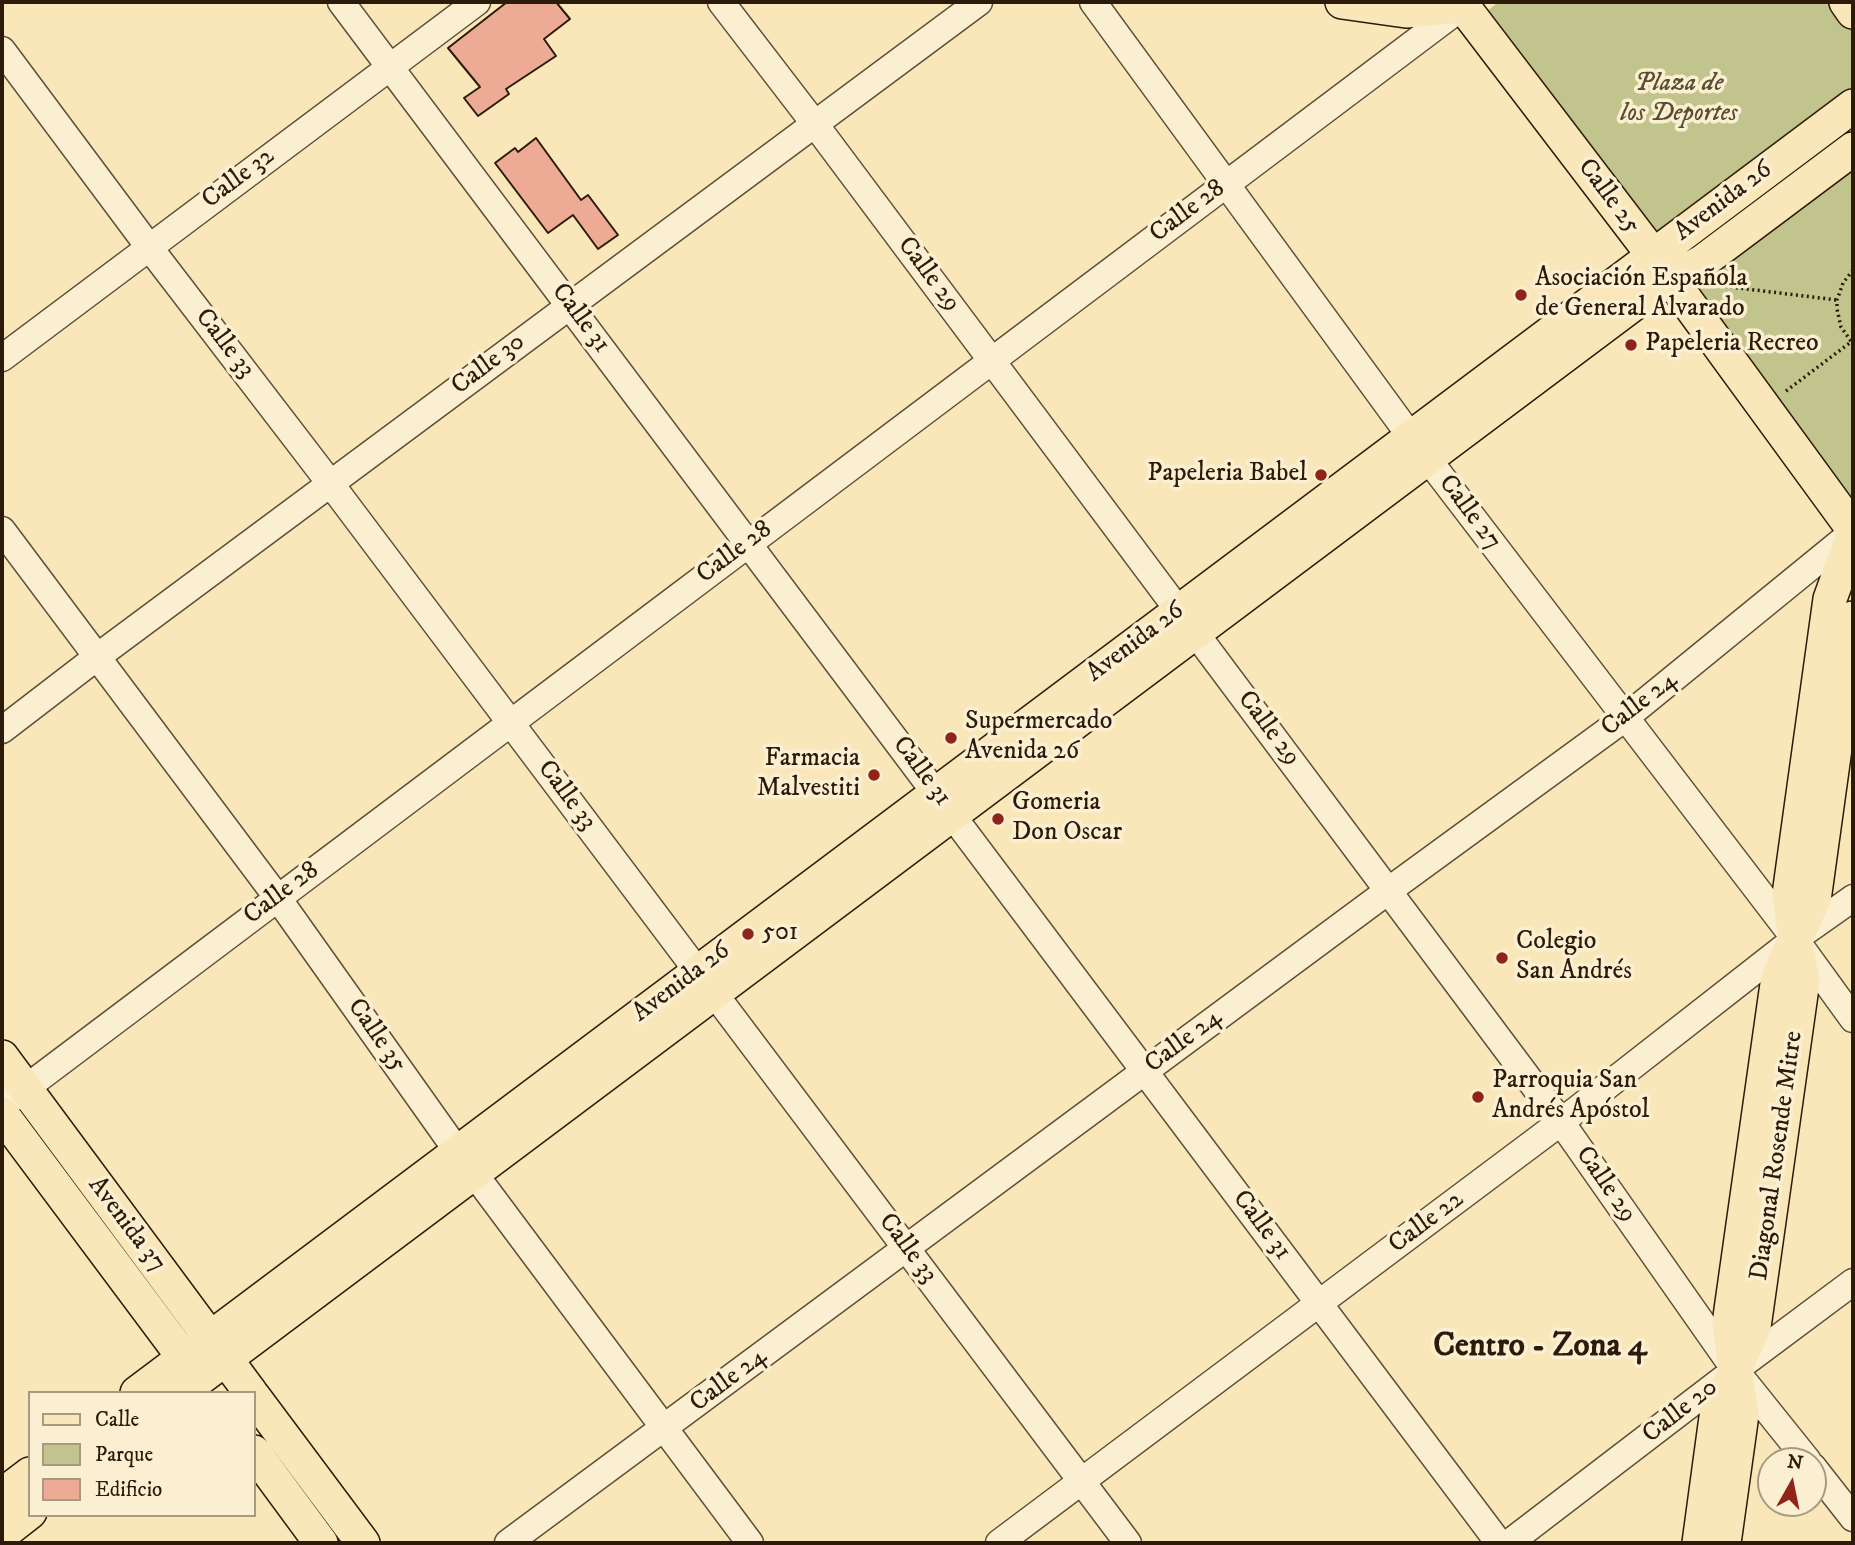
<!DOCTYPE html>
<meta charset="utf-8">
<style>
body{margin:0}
#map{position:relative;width:1855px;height:1545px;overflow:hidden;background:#f9e6b9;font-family:"IM FELL DW Pica",serif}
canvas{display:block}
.frame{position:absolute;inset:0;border:4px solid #2c1b0b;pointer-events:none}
.legend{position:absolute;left:28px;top:1391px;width:228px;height:126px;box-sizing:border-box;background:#fbefd2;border:2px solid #a89a82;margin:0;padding:9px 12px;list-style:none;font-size:21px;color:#2c1b0b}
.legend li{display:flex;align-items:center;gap:14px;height:35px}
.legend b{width:35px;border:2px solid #a89a82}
.north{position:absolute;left:1757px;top:1447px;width:70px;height:70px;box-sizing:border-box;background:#fbefd2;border:2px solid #a89a82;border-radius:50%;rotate:9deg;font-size:19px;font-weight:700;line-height:28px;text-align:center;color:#2c1b0b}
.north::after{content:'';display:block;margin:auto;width:24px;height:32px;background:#8f2418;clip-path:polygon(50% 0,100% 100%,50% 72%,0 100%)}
</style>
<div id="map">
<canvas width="1855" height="1545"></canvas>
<div class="frame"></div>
<ul class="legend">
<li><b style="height:9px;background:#f9e6b9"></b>Calle</li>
<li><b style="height:19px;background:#c1c48c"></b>Parque</li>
<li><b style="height:19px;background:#edaa94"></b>Edificio</li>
</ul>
<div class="north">N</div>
</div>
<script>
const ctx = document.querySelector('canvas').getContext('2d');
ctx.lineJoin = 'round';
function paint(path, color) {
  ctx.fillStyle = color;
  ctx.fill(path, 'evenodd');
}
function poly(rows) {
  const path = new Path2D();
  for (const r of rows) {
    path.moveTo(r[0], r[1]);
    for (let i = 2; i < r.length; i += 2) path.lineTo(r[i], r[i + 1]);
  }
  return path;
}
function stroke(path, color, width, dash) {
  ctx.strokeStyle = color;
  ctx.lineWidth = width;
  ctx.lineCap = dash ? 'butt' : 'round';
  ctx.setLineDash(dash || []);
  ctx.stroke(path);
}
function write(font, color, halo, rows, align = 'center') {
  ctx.font = font + ' "IM FELL DW Pica",serif';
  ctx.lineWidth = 7;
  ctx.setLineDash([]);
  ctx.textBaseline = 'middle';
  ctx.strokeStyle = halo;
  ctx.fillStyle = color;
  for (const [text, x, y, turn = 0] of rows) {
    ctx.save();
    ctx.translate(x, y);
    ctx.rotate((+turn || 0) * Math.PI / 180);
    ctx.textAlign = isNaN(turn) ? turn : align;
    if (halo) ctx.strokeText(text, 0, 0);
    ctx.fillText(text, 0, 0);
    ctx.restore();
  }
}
const green = poly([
 [1499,2,1830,2,1853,33,1853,93,1656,238,1487,11],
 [1853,165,1853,504,1691,285]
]);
const building = poly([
 [507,2,556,2,570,19,544,39,556,56,506,89,509,94,478,116,464,98,480,87,448,48,507,2],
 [536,138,581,200,588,195,618,235,598,249,573,215,548,233,495,163,515,148,518,152,536,138]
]);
const path = poly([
 [1853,270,1843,283,1837,300,1837,309,1841,327,1853,344],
 [1714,285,1837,300],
 [1786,391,1851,342]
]);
const minor = poly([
 [341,2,1499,1543],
 [721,2,814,123,1561,1122,1735,1370,1808,1461],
 [1093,2,1411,437,1795,939,1853,1019],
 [2,50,149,247,330,483,1128,1543],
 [2,358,477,2],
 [2,530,277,897,458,1152,750,1543],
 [2,730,97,657,979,2],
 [2,1106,1463,6,1461,4],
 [1813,1467,1853,1518],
 [508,1543,1388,891,1625,718,1853,532],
 [999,1543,1561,1122,1795,939,1853,898],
 [1509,1543,1735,1370,1853,1282]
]);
const major = poly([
 [1342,2,1406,11,1463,6],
 [1846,2,1853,12],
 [1463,6,1653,255,1853,529],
 [2,1057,251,1393],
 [2,1114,196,1374],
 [137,1393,1853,106],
 [180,1393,1652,290,1702,262,1853,149],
 [254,1397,363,1543],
 [254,1452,321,1543],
 [2,1495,30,1474],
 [2,1534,30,1512],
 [1699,1543,1717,1410,1735,1370,1729,1324,1778,977,1795,939,1789,895,1830,599,1853,535],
 [1724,1543,1742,1414,1735,1370,1754,1327,1803,980,1795,939,1814,900,1853,618]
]);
const markers = [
 [1521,295,7,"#8f2418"],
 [1631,345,7,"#8f2418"],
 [1321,475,7,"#8f2418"],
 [951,738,7,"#8f2418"],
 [874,775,7,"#8f2418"],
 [998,819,7,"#8f2418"],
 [748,934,7,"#8f2418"],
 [1502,958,7,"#8f2418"],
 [1478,1097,7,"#8f2418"]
];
const parkNames = [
 ["Plaza de",1679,85],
 ["los Deportes",1679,115]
];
const streetNames = [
 ["Calle 32",239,179,-37],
 ["Calle 25",1608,197,53],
 ["Avenida 26",1724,202,-37],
 ["Calle 28",1188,212,-37],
 ["Calle 29",928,275,53],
 ["Calle 31",580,319,53],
 ["Calle 33",224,344,52],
 ["Calle 30",489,365,-37],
 ["Calle 27",1469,513,53],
 ["Calle 28",735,553,-37],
 ["Avenida 26",1136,643,-37],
 ["Calle 24",1640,705,-38],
 ["Calle 29",1268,729,53],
 ["Calle 31",921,772,53],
 ["Calle 33",566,796,53],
 ["Calle 28",282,894,-37],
 ["Avenida 26",682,983,-37],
 ["Calle 35",376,1036,55],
 ["Calle 24",1184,1042,-37],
 ["Diagonal Rosende Mitre",1778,1156,-82],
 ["Calle 29",1605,1185,55],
 ["Calle 22",1427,1223,-37],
 ["Avenida 37",126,1225,53],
 ["Calle 31",1261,1226,53],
 ["Calle 33",907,1249,53],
 ["Calle 24",729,1381,-37],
 ["Calle 20",1681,1412,-38]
];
const poiNames = [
 ["Asociación Española",1535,280],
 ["de General Alvarado",1535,310],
 ["Papeleria Recreo",1645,345],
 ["Papeleria Babel",1307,475,"right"],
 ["Supermercado",965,723],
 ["Avenida 26",965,753],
 ["Farmacia",860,760,"right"],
 ["Malvestiti",860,790,"right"],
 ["Gomeria",1012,804],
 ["Don Oscar",1012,834],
 ["501",762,934],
 ["Colegio",1516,943],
 ["San Andrés",1516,973],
 ["Parroquia San",1492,1082],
 ["Andrés Apóstol",1492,1112]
];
const districtNames = [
 ["Centro - Zona 4",1540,1348]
];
paint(green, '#c1c48c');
paint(building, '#edaa94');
stroke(building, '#2c1b0b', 2);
stroke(minor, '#5f4e36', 29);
stroke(major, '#2c1b0b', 36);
stroke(path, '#2c1b0b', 3.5, [2, 3.5]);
stroke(minor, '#fbefd2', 26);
stroke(major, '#f9e6b9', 33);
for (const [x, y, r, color] of markers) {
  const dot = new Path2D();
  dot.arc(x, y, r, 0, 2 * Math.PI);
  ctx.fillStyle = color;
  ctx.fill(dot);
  stroke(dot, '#fbefd2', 2.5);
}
write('italic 26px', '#594e32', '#fbefd2', parkNames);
write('26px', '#2c1b0b', '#fbefd2', streetNames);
write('26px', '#2c1b0b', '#fbefd2', poiNames, 'left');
write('bold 33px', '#2c1b0b', '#fbefd2', districtNames);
</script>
